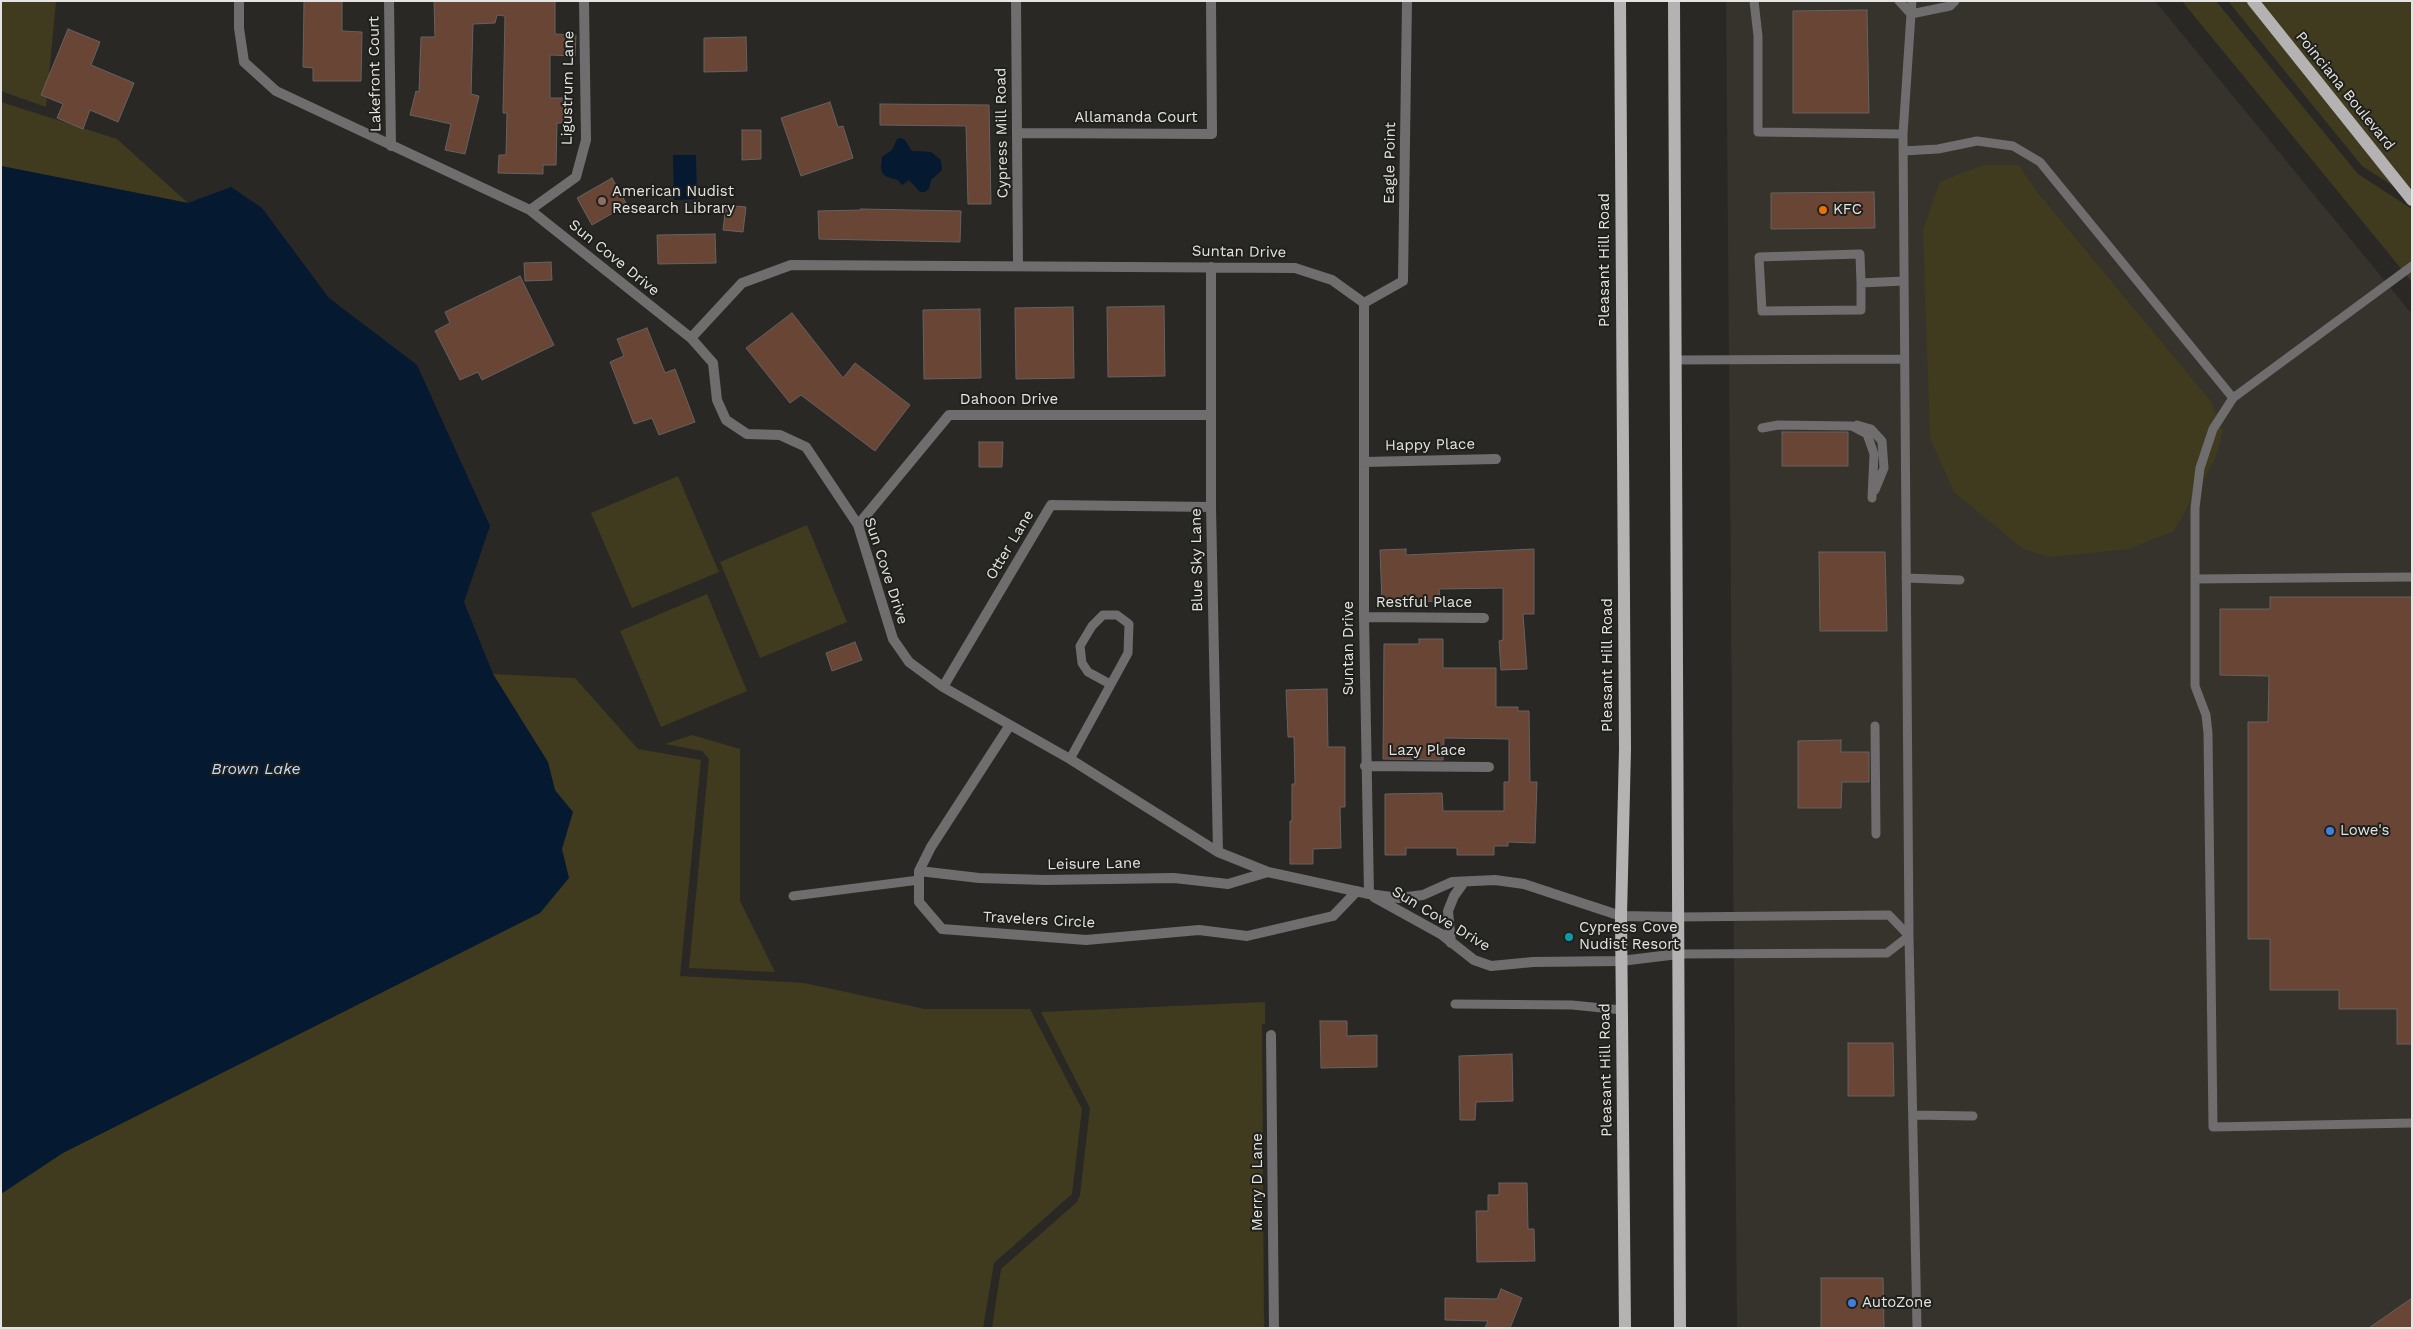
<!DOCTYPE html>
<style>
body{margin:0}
#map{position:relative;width:2413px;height:1329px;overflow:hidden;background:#292825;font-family:"Work Sans",sans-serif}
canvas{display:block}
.frame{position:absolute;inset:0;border:2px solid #e4e4e2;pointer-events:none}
</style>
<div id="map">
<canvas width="2413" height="1329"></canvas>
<div class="frame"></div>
</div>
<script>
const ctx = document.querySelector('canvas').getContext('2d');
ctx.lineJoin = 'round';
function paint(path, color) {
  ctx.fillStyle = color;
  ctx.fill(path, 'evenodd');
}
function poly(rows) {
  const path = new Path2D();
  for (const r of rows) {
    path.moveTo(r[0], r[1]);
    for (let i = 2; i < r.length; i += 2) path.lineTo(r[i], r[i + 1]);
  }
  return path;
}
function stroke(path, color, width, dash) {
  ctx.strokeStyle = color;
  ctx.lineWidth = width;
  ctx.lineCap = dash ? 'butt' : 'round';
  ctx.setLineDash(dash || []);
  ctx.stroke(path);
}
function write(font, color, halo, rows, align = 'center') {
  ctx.font = font + ' "Work Sans",sans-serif';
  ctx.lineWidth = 4;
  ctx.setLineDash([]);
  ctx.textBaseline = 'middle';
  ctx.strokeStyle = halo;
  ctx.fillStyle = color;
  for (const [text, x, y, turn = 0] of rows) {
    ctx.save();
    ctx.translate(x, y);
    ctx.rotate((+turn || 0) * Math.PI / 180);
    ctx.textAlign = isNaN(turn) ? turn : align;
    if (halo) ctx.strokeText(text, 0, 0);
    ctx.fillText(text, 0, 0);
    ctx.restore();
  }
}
const built = poly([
 [1726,1,2155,1,2412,314,2412,1328,1737,1328],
 [1983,165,2019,165,2036,190,2210,400]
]);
const green = poly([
 [1,1,56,1,46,107,1,91],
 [2182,1,2216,1,2358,174,2412,209,2412,282],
 [2228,1,2412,1,2412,198,2362,166],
 [1,102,117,139,188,203,1,166],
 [1983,165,2019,165,2036,190,2210,400,2223,431,2215,459,2174,531,2129,549,2050,557,2023,549,1954,492,1930,438,1923,229,1940,182],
 [678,476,719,572,632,608,591,513],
 [807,525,847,622,760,658,720,562],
 [707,594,747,691,661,727,620,631],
 [493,674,575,678,638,749,701,760,680,976,804,983,925,1009,1030,1009,1082,1109,1072,1194,994,1263,983,1328,1,1328,1,1070],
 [692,735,740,749,740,901,775,972,689,968,709,759,702,751,665,744],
 [1265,1002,1265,1024,1262,1024,1264,1328,992,1328,1001,1269,1077,1202,1080,1195,1090,1108,1041,1012]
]);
const water = poly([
 [901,138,905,140,912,151,931,152,941,160,942,170,931,180,929,189,925,192,920,192,909,180,902,185,898,180,887,177,883,174,881,169,882,157,892,150,897,139],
 [673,155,696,155,697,199,674,200],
 [1,166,188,203,231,187,262,208,329,298,417,365,490,526,464,602,493,674,548,762,555,790,573,812,562,849,569,878,540,913,63,1153,1,1194]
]);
const building = poly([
 [304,1,342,1,342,31,362,32,361,81,313,81,313,68,303,67,304,1],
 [434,1,555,1,555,34,576,35,575,56,550,55,550,98,570,98,569,123,557,123,556,165,543,165,543,174,498,173,499,155,506,155,507,113,503,113,505,16,497,15,495,23,473,24,471,94,479,96,465,154,445,150,451,124,410,115,416,91,419,92,421,37,435,37,434,1],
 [1867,10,1869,113,1793,113,1793,11,1867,10],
 [68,29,100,42,91,65,134,83,118,122,90,110,83,129,57,118,63,104,41,95,68,29],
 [746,37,747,71,704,72,704,38,746,37],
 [830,102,838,127,843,126,853,158,801,176,781,118,830,102],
 [880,104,989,105,991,204,968,204,966,126,880,125,880,104],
 [742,130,761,130,761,159,742,160,742,130],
 [612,178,627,205,592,225,577,198,612,178],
 [1874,192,1875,228,1771,229,1771,193,1874,192],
 [726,205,746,207,743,232,723,230,726,205],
 [861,209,961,211,960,242,819,239,818,211,861,210,861,209],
 [715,234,716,263,658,264,657,235,715,234],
 [551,262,552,280,525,281,524,263,551,262],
 [520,276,554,345,482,380,478,372,460,380,435,331,450,323,445,312,520,276],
 [1164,306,1165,376,1108,377,1107,307,1164,306],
 [1073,307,1074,378,1016,379,1015,308,1073,307],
 [980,309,981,378,924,379,923,310,980,309],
 [792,313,843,378,855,363,910,405,875,451,801,395,790,403,746,348,792,313],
 [647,328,665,373,675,369,695,422,659,435,652,418,634,424,610,362,624,356,617,339,647,328],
 [1782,432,1848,432,1848,466,1782,466,1782,432],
 [979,442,1003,442,1002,467,979,467,979,442],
 [1406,549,1406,555,1534,549,1534,614,1523,614,1527,669,1501,670,1499,641,1503,640,1503,588,1439,589,1440,601,1382,603,1380,550,1406,549],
 [1819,552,1885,552,1887,631,1820,631,1819,552],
 [2270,597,2412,597,2412,1044,2397,1044,2397,1009,2339,1009,2339,990,2270,990,2270,939,2248,939,2248,722,2268,722,2269,676,2220,675,2220,609,2270,609,2270,597],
 [1419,639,1443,639,1443,668,1496,668,1496,707,1518,707,1518,711,1529,711,1530,782,1537,782,1535,843,1508,842,1508,846,1494,846,1494,855,1457,855,1457,848,1406,848,1406,855,1385,855,1385,794,1442,793,1443,811,1504,811,1504,782,1509,782,1509,739,1444,738,1443,760,1383,759,1384,644,1419,644,1419,639],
 [855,642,862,660,832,671,826,653,855,642],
 [1327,689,1328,747,1345,747,1345,807,1340,807,1341,848,1313,849,1313,864,1290,864,1290,821,1292,821,1292,784,1295,784,1294,737,1288,737,1286,690,1327,689],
 [1841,740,1841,752,1869,752,1869,782,1842,782,1841,808,1798,808,1798,741,1841,740],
 [1320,1021,1347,1021,1347,1036,1377,1035,1377,1067,1321,1068,1320,1021],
 [1848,1043,1893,1043,1894,1096,1848,1096,1848,1043],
 [1512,1054,1513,1101,1476,1102,1475,1120,1460,1120,1459,1056,1512,1054],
 [1499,1183,1527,1183,1528,1229,1534,1229,1535,1261,1477,1262,1476,1211,1488,1211,1488,1195,1499,1195,1499,1183],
 [1821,1278,1883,1278,1884,1328,1821,1328,1821,1278],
 [1501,1289,1522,1298,1510,1328,1485,1328,1488,1321,1445,1320,1445,1298,1497,1299,1501,1289],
 [2412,1298,2412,1328,2369,1328,2412,1298]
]);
const service = poly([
 [1754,1,1758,36,1758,132,1903,134],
 [1899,1,1911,14,1912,1],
 [1903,151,1938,149,1977,141,2013,146,2040,162,2233,398],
 [2412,266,2233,398,2213,429,2200,468,2195,508,2195,686,2206,715,2208,733,2213,1127,2412,1123],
 [1861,283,1860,254,1759,257,1762,311,1861,310,1861,283,1904,281],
 [1675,360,1904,359],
 [1857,425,1871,429,1882,441,1884,468,1875,490],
 [1762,428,1778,425,1852,426,1867,434,1874,454,1872,498],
 [1906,578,1960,580],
 [2195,579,2412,577],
 [1875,726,1876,834],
 [1070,759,1128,653,1129,624,1117,615,1103,615,1092,626,1080,646,1082,663,1088,672,1110,684],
 [793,896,919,880],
 [1677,917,1889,915,1909,936,1887,953,1678,954],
 [1455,1004,1572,1005,1622,1010],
 [1913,1115,1973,1116],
 [1917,1328,1909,936,1903,134,1911,14,1950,6,1955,1]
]);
const minor = poly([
 [239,1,239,28,244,62,276,91,530,210,691,338,713,363,717,400,726,420,747,434,780,435,806,447,858,525,893,639,909,662,943,687,1070,759,1218,852,1268,872,1369,894,1399,898,1423,895,1452,882,1495,880,1524,884,1621,916,1677,917],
 [389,1,391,146],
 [1016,1,1018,265],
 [1018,133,1212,134,1211,1],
 [530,210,576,177,586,140,584,1],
 [1211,267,1211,507,1218,852],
 [1364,303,1364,617,1369,894],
 [1364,303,1403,281,1407,1],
 [691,338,742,283,791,265,1295,268,1332,280,1364,303],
 [1364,462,1496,459],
 [858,525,949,415,1210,415],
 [1364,617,1484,618],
 [943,687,1051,505,1211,507],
 [1010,725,931,847,919,871,919,902,942,929,1086,940,1199,930,1247,936,1333,916,1357,891],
 [1365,766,1489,767],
 [919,871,979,878,1045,880,1174,878,1228,884,1268,872],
 [1374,897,1441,934,1474,960,1491,966,1533,962,1621,961,1678,954],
 [1451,943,1448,911,1454,896,1464,882],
 [1271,1035,1274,1328]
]);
const primary = poly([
 [1620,1,1625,749,1621,916,1625,1328],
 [1674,1,1680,1328],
 [2253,1,2412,200]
]);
const markers = [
 [602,201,5,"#8d6e63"],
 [1823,210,5,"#e8710a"],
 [2330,831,5,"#3f7fe0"],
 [1569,937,5,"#0f9aa8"],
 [1852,1303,5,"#3f7fe0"]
];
const streetNames = [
 ["Lakefront Court",375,74,-91],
 ["Ligustrum Lane",568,88,-89],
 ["Poinciana Boulevard",2345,91,51],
 ["Allamanda Court",1136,118],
 ["Cypress Mill Road",1002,133,-91],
 ["Eagle Point",1390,163,-89],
 ["Suntan Drive",1239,252,1],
 ["Sun Cove Drive",614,258,39],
 ["Pleasant Hill Road",1605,260,-90],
 ["Dahoon Drive",1009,400],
 ["Happy Place",1430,445,-1],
 ["Otter Lane",1010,545,-59],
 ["Blue Sky Lane",1197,560,-91],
 ["Sun Cove Drive",886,571,72],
 ["Restful Place",1424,603],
 ["Suntan Drive",1349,648,-90],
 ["Pleasant Hill Road",1608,665,-90],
 ["Lazy Place",1427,751],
 ["Leisure Lane",1094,864,-1],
 ["Sun Cove Drive",1441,919,31],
 ["Travelers Circle",1039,920,3],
 ["Pleasant Hill Road",1606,1070,-91],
 ["Merry D Lane",1258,1182,-90]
];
const poiNames = [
 ["American Nudist",612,192],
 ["Research Library",612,209],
 ["KFC",1833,210],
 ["Lowe's",2340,831],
 ["Cypress Cove",1579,928],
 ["Nudist Resort",1579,945],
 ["AutoZone",1862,1303]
];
const waterNames = [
 ["Brown Lake",256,769]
];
paint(built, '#35332b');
paint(green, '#403b1f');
paint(water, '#051931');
paint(building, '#684535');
stroke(building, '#666261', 1);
stroke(service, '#6f6d6d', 9);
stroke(minor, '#6f6d6d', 10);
stroke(primary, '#b5b2b3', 12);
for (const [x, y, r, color] of markers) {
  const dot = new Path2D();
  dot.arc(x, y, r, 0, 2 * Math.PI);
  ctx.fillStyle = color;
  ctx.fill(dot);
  stroke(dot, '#1f1f1c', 2);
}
write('15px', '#e4e4e2', '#1f1f1c', streetNames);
write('15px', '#e4e4e2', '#1f1f1c', poiNames, 'left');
write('italic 16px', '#c4dcfb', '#1f1f1c', waterNames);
</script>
